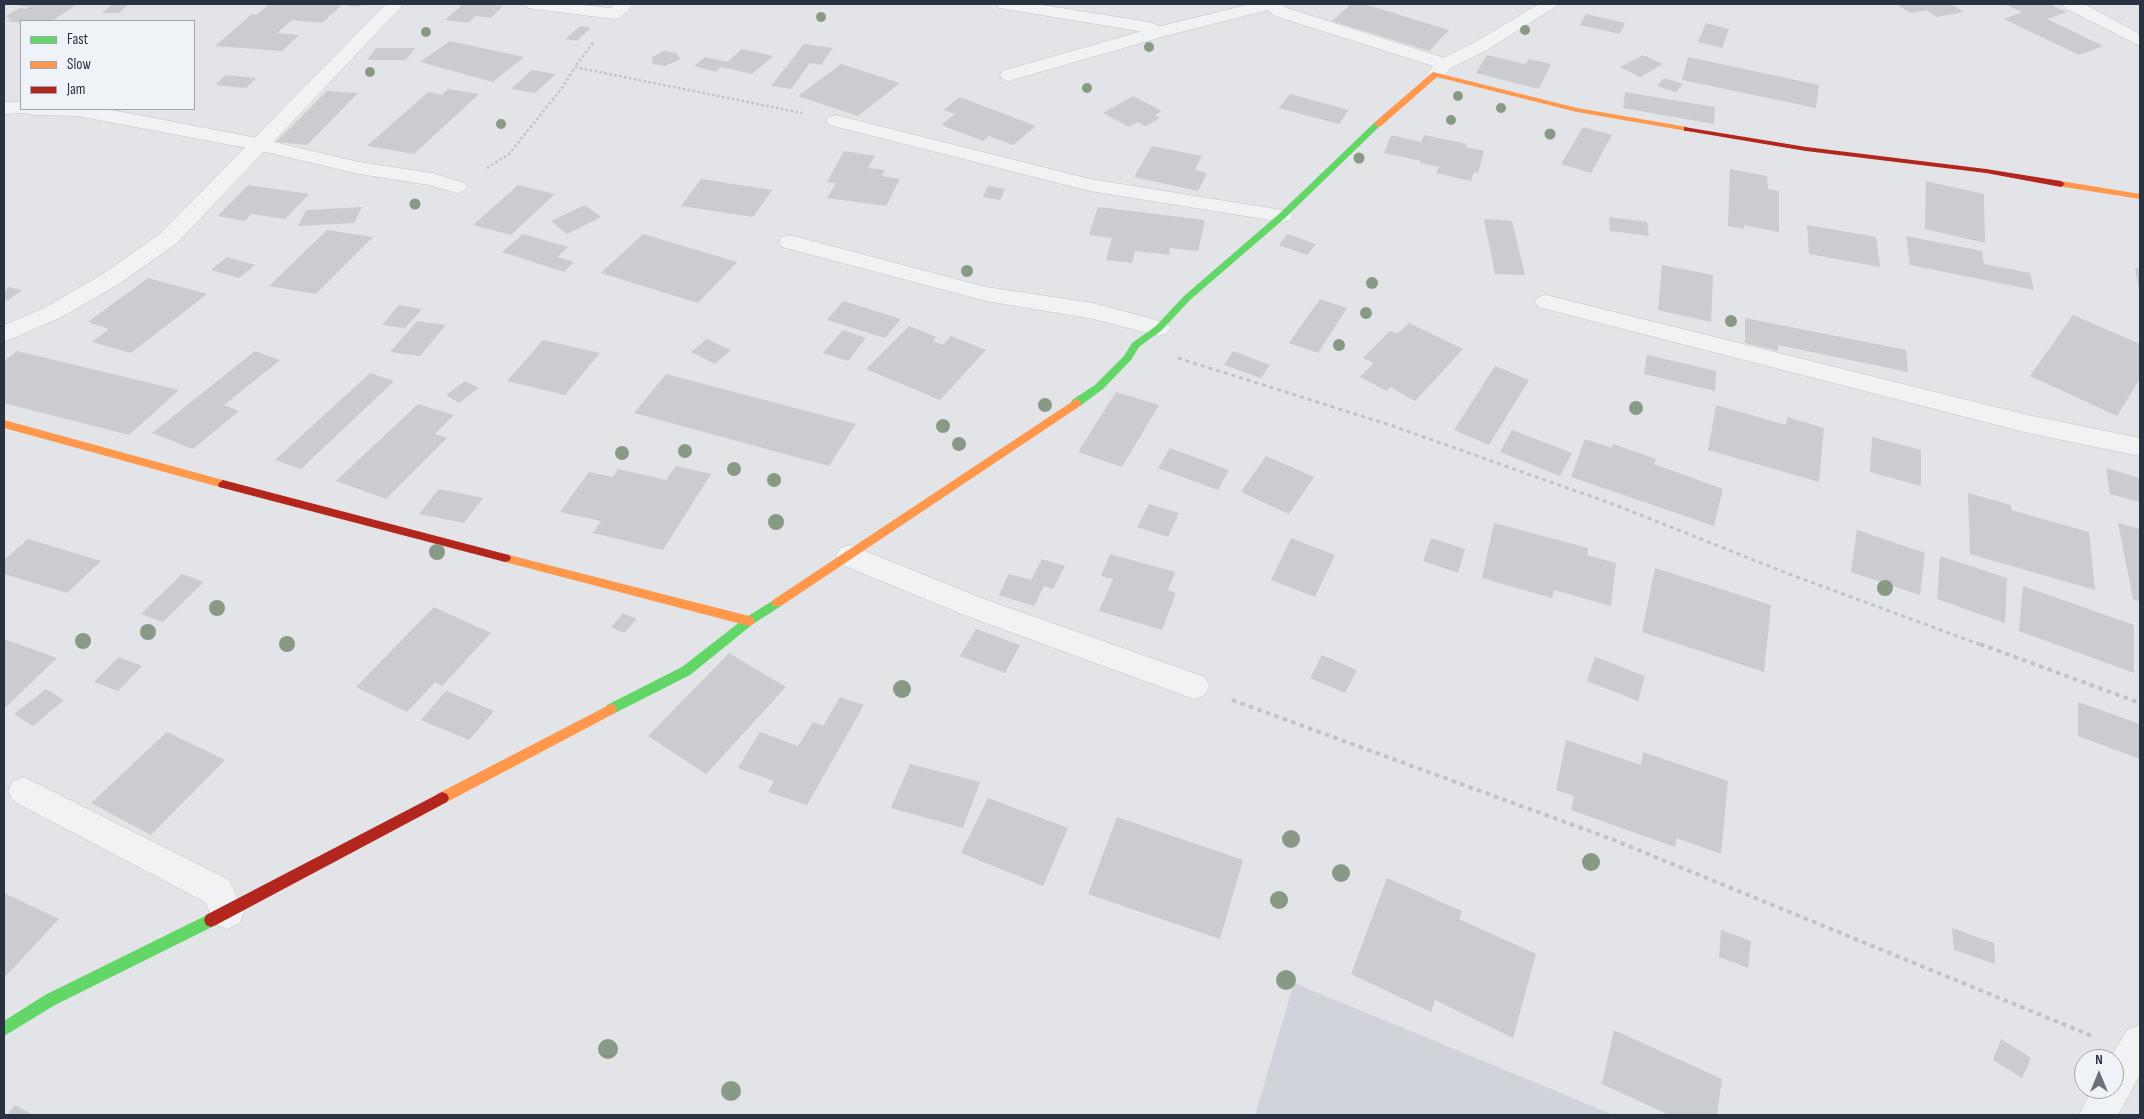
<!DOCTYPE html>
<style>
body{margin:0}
#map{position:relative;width:2144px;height:1119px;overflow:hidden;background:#e2e4e7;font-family:"Sofia Sans Condensed",sans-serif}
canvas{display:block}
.frame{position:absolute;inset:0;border:5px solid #283241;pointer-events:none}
.legend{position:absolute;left:20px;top:20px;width:175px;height:90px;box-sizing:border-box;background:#eff3f7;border:1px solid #9fa6ae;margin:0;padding:6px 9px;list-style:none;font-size:15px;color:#283241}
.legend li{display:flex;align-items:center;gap:10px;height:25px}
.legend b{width:25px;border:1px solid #9fa6ae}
.north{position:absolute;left:2074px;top:1049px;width:50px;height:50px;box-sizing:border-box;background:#eff3f7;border:1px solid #9fa6ae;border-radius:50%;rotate:0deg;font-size:14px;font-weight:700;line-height:20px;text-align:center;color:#283241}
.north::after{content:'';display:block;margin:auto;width:18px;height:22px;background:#69707b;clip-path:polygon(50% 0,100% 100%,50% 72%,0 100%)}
</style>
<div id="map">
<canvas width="2144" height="1119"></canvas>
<div class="frame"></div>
<ul class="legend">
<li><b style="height:6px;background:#63d668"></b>Fast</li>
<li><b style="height:6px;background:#ff974d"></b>Slow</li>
<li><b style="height:6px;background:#b3261e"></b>Jam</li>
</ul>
<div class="north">N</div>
</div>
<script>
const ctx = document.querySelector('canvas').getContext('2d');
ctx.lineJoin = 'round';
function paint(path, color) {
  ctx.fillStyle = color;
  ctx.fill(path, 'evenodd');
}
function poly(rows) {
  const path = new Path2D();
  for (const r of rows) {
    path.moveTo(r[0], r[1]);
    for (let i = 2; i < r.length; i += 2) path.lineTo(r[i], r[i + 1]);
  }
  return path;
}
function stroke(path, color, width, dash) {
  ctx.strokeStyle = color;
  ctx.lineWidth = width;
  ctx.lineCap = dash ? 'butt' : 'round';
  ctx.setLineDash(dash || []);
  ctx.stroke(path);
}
const built = poly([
 [1294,983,1614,1115,1255,1115]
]);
const building = poly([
 [18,4,78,4,53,20,21,23,7,21,11,18,5,17,19,8,25,9,29,7,15,5],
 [113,4,129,4,119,13,102,13],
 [269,4,363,4,360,7,342,5,322,23,292,20,277,33,299,35,282,51,215,46,252,14,256,15],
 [463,4,481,4,503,6,491,18,476,16,468,23,445,20],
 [1351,4,1364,4,1449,30,1429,51,1332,21],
 [1896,4,1951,4,1964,12,1937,17,1926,10,1911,13],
 [2004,4,2049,4,2067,12,2047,19,2103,46,2079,55,2004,19,2022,12],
 [1586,14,1625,23,1620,34,1580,25],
 [1706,23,1729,29,1722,48,1698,42],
 [580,26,591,28,577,41,565,39],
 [450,41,524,57,493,82,420,62],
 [804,44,833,48,821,65,810,63,791,89,771,86],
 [376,48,415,48,406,60,367,60],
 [742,49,773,56,752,74,721,67,716,72,694,66,705,57,727,62],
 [664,51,676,53,680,59,665,66,653,64,652,57],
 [1487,55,1525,64,1529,59,1551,64,1539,89,1476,73],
 [1643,55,1663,64,1640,77,1620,67],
 [1688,57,1819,85,1816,108,1682,80],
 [841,64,900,83,858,116,798,96],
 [532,70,556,74,535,93,511,89],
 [226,75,256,78,246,88,215,85],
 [1664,78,1683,84,1676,92,1657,86],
 [448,89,479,94,414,154,367,146,428,92,442,95],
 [327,91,358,93,307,145,276,142],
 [1625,92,1715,107,1714,124,1623,108],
 [1290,94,1349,110,1339,124,1279,108],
 [1133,96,1162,111,1155,115,1160,118,1146,126,1138,122,1129,127,1103,113],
 [960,97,1036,126,1013,145,989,136,983,141,941,125,955,114,943,110],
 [1583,127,1612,135,1591,173,1561,164],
 [1391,135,1421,142,1424,135,1467,144,1466,147,1484,151,1478,173,1474,172,1471,181,1436,173,1439,167,1420,163,1421,161,1384,153],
 [1152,146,1202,156,1195,170,1207,173,1198,191,1134,177],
 [844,151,875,156,868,168,885,170,882,176,900,179,886,206,827,198,836,183,827,182],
 [1730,169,1767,176,1768,189,1779,191,1779,232,1744,225,1745,229,1728,226],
 [701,179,772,190,753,217,681,206],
 [1926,181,1984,194,1985,243,1925,229],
 [248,185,309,194,285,219,251,214,245,221,218,216],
 [518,185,555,194,511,235,473,225],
 [988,186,1005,189,1000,200,983,197],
 [585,205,601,217,567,234,551,221],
 [362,207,354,223,298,226,306,210],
 [1098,207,1205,220,1198,251,1170,248,1169,255,1135,251,1132,263,1106,260,1112,238,1089,235],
 [1609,217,1647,222,1649,236,1610,231],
 [1484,219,1512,221,1525,275,1495,274],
 [1807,225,1876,237,1880,267,1809,254],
 [327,230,373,237,316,294,269,286],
 [523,234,568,247,557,257,574,262,564,272,502,252],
 [643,234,737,262,698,303,601,273],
 [1287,234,1316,244,1307,255,1279,245],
 [1906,236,1982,251,1984,264,2030,273,2034,290,1910,265],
 [227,257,255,265,239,278,211,270],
 [1662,265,1713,275,1711,322,1658,310],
 [2135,268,2140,269,2140,289,2139,289],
 [148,278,207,294,131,353,92,342,109,329,88,322],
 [9,287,22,290,7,301,4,300,4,291],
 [1320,299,1347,308,1318,353,1289,343],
 [843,301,901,319,885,338,827,320],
 [399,305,422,309,405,328,382,325],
 [2073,315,2140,344,2140,379,2117,416,2030,376],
 [1745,318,1906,350,1908,372,1778,345,1778,351,1745,343],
 [417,321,446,325,420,356,390,352],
 [1409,323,1463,349,1415,401,1390,387,1387,391,1360,377,1374,363,1363,358,1390,331,1397,334],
 [909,326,936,337,933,341,943,345,951,336,986,350,940,400,866,369],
 [843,330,866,338,848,361,823,353],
 [707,339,731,350,715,364,691,352],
 [543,340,600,353,565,395,507,381],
 [17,351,179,390,129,435,4,403,4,361],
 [255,351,280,360,224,405,239,411,193,449,152,433],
 [1233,351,1270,365,1261,378,1224,365],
 [1647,355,1716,371,1715,391,1644,374],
 [1495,366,1529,380,1489,445,1454,430],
 [370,373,394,381,301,469,275,460],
 [666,374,856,424,829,466,634,413],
 [465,381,479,388,459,403,446,395],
 [1116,392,1159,405,1122,467,1078,452],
 [418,404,454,415,435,434,447,438,386,499,336,481],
 [1716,405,1786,425,1787,417,1824,428,1819,482,1708,450],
 [1512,430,1572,453,1560,476,1500,452],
 [1872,437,1921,450,1921,486,1870,472],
 [1585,439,1612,448,1613,444,1656,459,1654,464,1723,489,1714,526,1571,477],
 [1170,448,1229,470,1218,490,1158,468],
 [1266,456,1314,477,1289,514,1241,492],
 [676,466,711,474,663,550,593,533,601,521,560,512,589,472,613,477,618,469,666,480],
 [2106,468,2140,478,2140,502,2110,494],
 [439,489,483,498,464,523,419,514],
 [1968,493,2011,505,2011,510,2089,532,2095,590,1970,554],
 [1149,504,1179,513,1168,537,1137,527],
 [1494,523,1588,548,1587,555,1616,563,1611,606,1554,590,1552,598,1482,578],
 [2118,523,2140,529,2140,601,2133,599],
 [1857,530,1925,553,1920,595,1851,572],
 [1291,538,1335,555,1315,597,1271,580],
 [1431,538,1465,549,1458,573,1423,561],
 [28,539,101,561,67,593,4,574,4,560],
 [1110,554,1175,572,1168,590,1176,593,1162,630,1099,611,1113,579,1101,576],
 [1940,556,2007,578,2005,623,1937,599],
 [1042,559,1065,566,1053,589,1044,586,1034,606,999,595,1009,574,1031,580],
 [1655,568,1771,605,1764,672,1642,632],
 [182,574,204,582,163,622,141,614],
 [2023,586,2134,625,2134,673,2019,631],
 [434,607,491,633,442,686,435,682,407,712,356,687],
 [623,613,637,619,624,633,611,627],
 [976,629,1020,645,1005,673,960,656],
 [4,639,57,658,4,709],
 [729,653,786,687,706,774,648,736],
 [1322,655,1357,670,1345,693,1310,678],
 [119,657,142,666,118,691,94,682],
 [1595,657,1645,676,1638,701,1587,681],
 [46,689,64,700,33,726,14,714],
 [446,691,494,711,469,740,421,720],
 [840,697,864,705,807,805,768,792,774,781,738,768,760,732,798,746,813,722,823,726],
 [2078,702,2140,724,2140,759,2078,736],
 [167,732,225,760,151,835,91,803],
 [1566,740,1641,765,1643,752,1728,781,1721,854,1677,838,1675,847,1571,810,1574,796,1556,790],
 [910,764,980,782,963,828,891,808],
 [988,798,1068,828,1043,886,961,853],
 [1117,817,1243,860,1220,939,1088,894],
 [1387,878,1462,911,1459,919,1536,954,1513,1038,1435,1000,1431,1012,1351,974],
 [4,893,59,919,4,978],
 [1952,928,1994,943,1995,964,1954,950],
 [1721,930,1751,941,1748,968,1719,957],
 [1614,1030,1722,1079,1717,1115,1669,1115,1602,1084],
 [2001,1039,2031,1058,2022,1078,1993,1060],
 [15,1105,34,1115,7,1115]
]);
const pathFar2 = poly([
 [593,43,575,67,802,113],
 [487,168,509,154,562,88,575,67]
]);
const pathFar1 = poly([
 [1178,358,1393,426,1618,506,1789,574,1984,646]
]);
const path = poly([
 [1980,644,2140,703],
 [1232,700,1614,840,2092,1036]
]);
const lane = poly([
 [525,4,574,4,610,8,615,4,634,4,620,18,614,19,534,9,528,8,525,4],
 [996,4,1036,4,1149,22,1165,28,1168,32,1165,36,1159,37,1144,32,1005,9,999,8,996,4],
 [1539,4,1560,4,1487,50,1451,68,1445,70,1439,68,1436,64,1439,60,1475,42,1539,4],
 [2062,4,2084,4,2140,34,2140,46,2065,8,2062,4],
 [4,102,21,102,21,109,103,109,128,113,257,138,359,162,432,173,464,183,467,187,464,191,457,193,429,185,359,174,257,150,77,116,33,115,26,113,4,114,4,102],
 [836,115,1090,179,1282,210,1289,211,1293,216,1289,221,1282,222,1090,191,829,125,826,121,829,117,836,115],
 [790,235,986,287,1093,303,1167,323,1171,328,1167,333,1159,336,1093,319,986,301,782,247,779,242,782,237,790,235],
 [1546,295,2028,415,2140,438,2140,456,2028,433,1538,307,1535,302,1538,297,1546,295],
 [850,545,984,599,1205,677,1209,686,1205,695,1194,699,964,615,840,564,836,556,840,548,850,545],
 [24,777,229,880,244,912,239,924,227,929,215,924,205,902,13,801,8,791,13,781,24,777],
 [2140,1025,2140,1075,2118,1115,2079,1115,2092,1089,2114,1089,2114,1059,2109,1059,2127,1030,2140,1025]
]);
const street = poly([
 [386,4,404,4,177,243,119,284,60,318,4,342,4,325,44,308,103,274,161,233,386,4],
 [1251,4,1281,4,1287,8,1451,60,1454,64,1443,78,1429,78,1427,74,1433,66,1275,16,1268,10,1165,36,1009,81,1002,79,1000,75,1002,71,1153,28,1251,4]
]);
const fast = poly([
 [1375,122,1382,124,1285,218,1190,300,1162,330,1139,347,1131,360,1103,389,1080,406,1072,406,1071,403,1072,400,1095,385,1124,356,1132,343,1156,326,1184,296,1279,214,1375,122],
 [777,598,781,600,783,603,781,606,753,624,690,675,615,713,611,714,607,713,605,709,607,705,682,667,745,618,777,598],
 [211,913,216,915,218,920,216,925,55,1005,4,1036,4,1021,45,995,211,913]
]);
const slow = poly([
 [1433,72,1577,108,1687,127,1691,129,1687,131,1577,112,1437,77,1381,126,1375,126,1375,122,1433,72],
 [2061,181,2140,194,2140,199,2058,186,2057,184,2061,181],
 [1076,399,1080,400,1081,403,1080,406,781,606,773,606,771,603,773,600,1076,399],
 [4,420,223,480,228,484,223,488,4,428,4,420],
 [505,554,749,616,753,618,755,621,753,624,749,626,505,562,501,561,499,558,501,555,505,554],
 [611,704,615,705,617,709,615,713,447,802,442,804,437,802,435,798,437,794,611,704]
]);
const jam = poly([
 [1684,127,1806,147,1986,169,2061,181,2065,184,2061,187,1986,173,1806,151,1687,131,1684,131,1684,127],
 [223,480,505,554,509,555,511,558,509,561,505,562,219,487,218,484,223,480],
 [442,792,447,794,449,798,447,802,216,925,211,927,206,925,204,920,206,915,442,792]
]);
const trees = [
 [821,17,5],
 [1525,30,5],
 [426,32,5],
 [1149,47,5],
 [370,72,5],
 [1087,88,5],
 [1458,96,5],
 [1501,108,5],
 [1451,120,5],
 [501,124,5],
 [1550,134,5.5],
 [1359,158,5.5],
 [415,204,5.5],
 [967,271,6],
 [1372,283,6],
 [1366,313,6],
 [1731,321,6],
 [1339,345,6],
 [1045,405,7],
 [1636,408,7],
 [943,426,7],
 [959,444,7],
 [685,451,7],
 [622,453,7],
 [734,469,7],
 [774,480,7],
 [776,522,8],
 [437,552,8],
 [1885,588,8],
 [217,608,8],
 [148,632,8],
 [83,641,8],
 [287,644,8],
 [902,689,9],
 [1291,839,9],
 [1591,862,9],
 [1341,873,9],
 [1279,900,9],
 [1286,980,10],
 [608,1049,10],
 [731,1091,10]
];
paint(built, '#d0d4da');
paint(building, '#cacccf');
stroke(lane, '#c0c2c5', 1);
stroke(street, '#c0c2c5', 1);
stroke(pathFar2, '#c1c3c7', 2.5, [2.5, 2.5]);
stroke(pathFar1, '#c1c3c7', 3, [4, 4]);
stroke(path, '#c1c3c7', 4, [4.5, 4.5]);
paint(lane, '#f1f2f4');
paint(street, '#f1f2f4');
paint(fast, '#63d668');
paint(slow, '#ff974d');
paint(jam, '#b3261e');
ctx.fillStyle = '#889a85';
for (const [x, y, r] of trees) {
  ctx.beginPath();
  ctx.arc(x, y, r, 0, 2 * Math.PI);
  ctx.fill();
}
</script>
